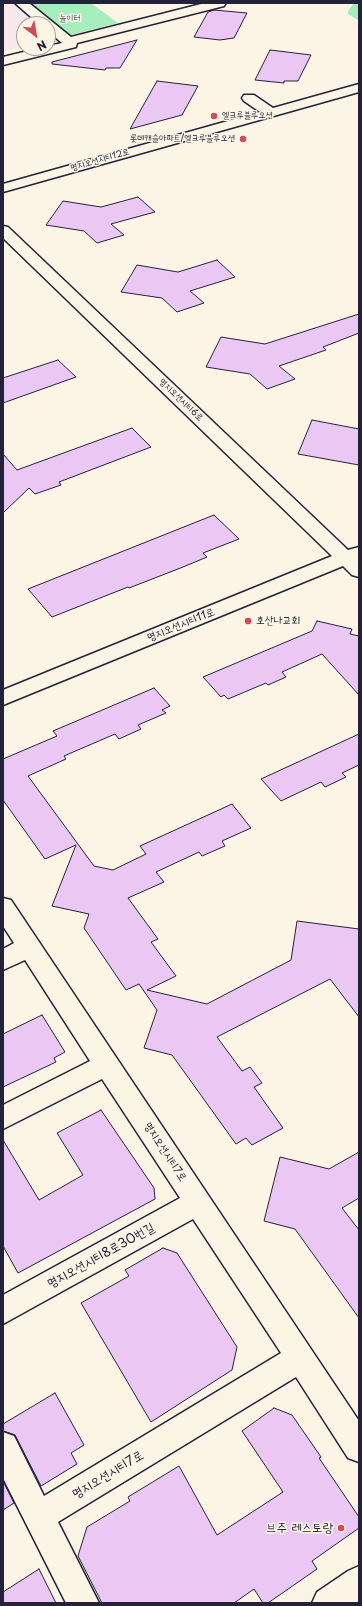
<!DOCTYPE html>
<meta charset="utf-8">
<style>
body{margin:0}
#map{position:relative;width:362px;height:1606px;overflow:hidden;background:#fcf5e5;font-family:"Playpen Sans",sans-serif}
canvas{display:block}
.frame{position:absolute;inset:0;border:4px solid #22223b;pointer-events:none}
.north{position:absolute;left:16px;top:16px;width:40px;height:40px;box-sizing:border-box;background:#fcf5e5;border:1px solid #a5a1a1;border-radius:50%;rotate:149deg;font-size:11px;font-weight:700;line-height:16px;text-align:center;color:#22223b}
.north::after{content:'';display:block;margin:auto;width:14px;height:18px;background:#d1495b;clip-path:polygon(50% 0,100% 100%,50% 72%,0 100%)}
</style>
<div id="map">
<canvas width="362" height="1606"></canvas>
<div class="frame"></div>
<div class="north">N</div>
</div>
<script>
const ctx = document.querySelector('canvas').getContext('2d');
ctx.lineJoin = 'round';
function paint(path, color) {
  ctx.fillStyle = color;
  ctx.fill(path, 'evenodd');
}
function poly(rows) {
  const path = new Path2D();
  for (const r of rows) {
    path.moveTo(r[0], r[1]);
    for (let i = 2; i < r.length; i += 2) path.lineTo(r[i], r[i + 1]);
  }
  return path;
}
function stroke(path, color, width, dash) {
  ctx.strokeStyle = color;
  ctx.lineWidth = width;
  ctx.lineCap = dash ? 'butt' : 'round';
  ctx.setLineDash(dash || []);
  ctx.stroke(path);
}
function write(font, color, halo, rows, align = 'center') {
  ctx.font = font + ' "Playpen Sans","Poor Story",sans-serif';
  ctx.lineWidth = 3;
  ctx.setLineDash([]);
  ctx.textBaseline = 'middle';
  ctx.strokeStyle = halo;
  ctx.fillStyle = color;
  for (const [text, x, y, turn = 0] of rows) {
    ctx.save();
    ctx.translate(x, y);
    ctx.rotate((+turn || 0) * Math.PI / 180);
    ctx.textAlign = isNaN(turn) ? turn : align;
    if (halo) ctx.strokeText(text, 0, 0);
    ctx.fillText(text, 0, 0);
    ctx.restore();
  }
}
const built = poly([
 [3,3,12,3,38,24,24,24,24,46,3,52]
]);
const green = poly([
 [24,3,91,3,118,23,66,36],
 [354,3,359,3,359,21,348,14,348,11]
]);
const building = poly([
 [214,10,247,13,234,38,220,40,194,37,208,12,214,10],
 [137,40,120,68,106,68,105,70,52,64,52,62,137,40],
 [270,50,311,55,298,81,284,81,284,83,255,80,270,50],
 [157,81,198,86,182,115,130,129,157,81],
 [138,197,155,212,111,224,124,235,97,243,84,231,46,225,63,201,101,207,138,197],
 [217,260,235,277,190,291,204,303,177,312,162,298,121,292,137,265,178,272,217,260],
 [359,314,359,333,323,347,326,350,279,366,295,379,267,389,250,374,206,367,221,337,265,344,359,314],
 [58,360,76,377,3,403,3,378,58,360],
 [312,420,359,429,359,465,298,454,312,420],
 [132,428,151,447,59,482,61,485,35,494,29,488,3,513,3,454,17,470,132,428],
 [214,515,239,539,203,553,207,557,183,567,129,588,128,587,52,617,28,589,214,515],
 [317,621,352,629,350,634,359,636,359,695,322,654,282,672,286,677,268,685,266,683,228,699,224,695,221,697,203,677,312,631,317,621],
 [154,688,170,706,162,710,166,713,138,725,141,729,119,739,115,734,64,756,66,759,28,776,94,866,113,870,146,854,140,846,232,804,251,828,222,841,225,846,202,856,199,852,156,872,164,882,128,898,158,939,151,942,176,976,147,990,207,1004,291,960,297,921,359,929,359,1017,330,979,217,1037,242,1071,250,1067,262,1083,254,1087,283,1128,252,1145,246,1138,236,1144,172,1055,144,1048,157,1010,139,984,126,990,84,928,89,914,52,906,76,845,45,859,3,800,3,759,57,736,53,731,154,688],
 [359,734,359,765,342,773,346,777,325,787,321,782,281,801,261,779,359,734],
 [42,1015,65,1052,54,1058,56,1062,3,1087,3,1034,42,1015],
 [101,1110,154,1188,155,1199,18,1273,3,1246,3,1140,39,1200,83,1175,57,1133,101,1110],
 [359,1152,359,1198,342,1208,359,1230,359,1318,295,1229,264,1221,280,1157,329,1169,359,1152],
 [163,1248,177,1253,237,1347,232,1370,151,1422,81,1303,129,1276,125,1270,163,1248],
 [55,1393,84,1445,71,1453,77,1464,41,1486,15,1435,3,1431,3,1424,55,1393],
 [274,1408,292,1415,321,1457,319,1458,359,1517,359,1528,312,1561,317,1569,268,1603,263,1603,254,1589,234,1603,102,1603,78,1556,87,1527,130,1501,128,1497,179,1466,217,1535,283,1492,242,1431,274,1408],
 [3,1481,14,1503,3,1510,3,1481],
 [39,1569,56,1603,3,1603,3,1592,39,1569]
]);
const minor = poly([
 [15,3,29,3,71,37,205,3,226,3,224,6,77,43,76,47,3,65,3,57,40,48,48,48,48,46,62,43,48,31,48,24,39,24,15,3],
 [359,84,359,92,3,192,3,184,260,112,244,101,242,98,244,95,254,95,273,108,359,84],
 [3,226,8,227,348,550,359,547,359,577,352,575,343,566,3,705,3,690,332,556,3,238,3,226],
 [3,898,11,900,359,1421,359,1462,348,1458,296,1377,58,1522,99,1603,66,1603,3,1478,3,1432,14,1436,44,1496,281,1353,193,1219,3,1324,3,1295,180,1198,102,1079,3,1129,3,1105,90,1061,25,960,3,970,3,949,14,943,3,926,3,898],
 [359,1566,359,1601,356,1603,312,1603,317,1592,348,1571,359,1566]
]);
const markers = [
 [214,116,4,"#d1495b"],
 [243,139,4,"#d1495b"],
 [248,621,4,"#d1495b"],
 [341,1528,4,"#d1495b"]
];
const farParknames = [
 ["놀이터",70,19]
];
const farPoinames = [
 ["엘크루블루오션",222,116],
 ["롯데캐슬아파트/엘크루블루오션",235,139,"right"]
];
const farStreetnames = [
 ["명지오션시티12로",100,160,-16],
 ["명지오션시티6로",181,400,44]
];
const poiNames = [
 ["호산나교회",256,621]
];
const streetNames = [
 ["명지오션시티11로",181,625,-22],
 ["명지오션시티7로",165,1152,57]
];
const nearStreetnames = [
 ["명지오션시티8로30번길",101,1256,-29],
 ["명지오션시티7로",108,1475,-31]
];
const nearPoinames = [
 ["브주 레스토랑",333,1528]
];
paint(built, '#f7e8e9');
paint(green, '#a6efbd');
paint(building, '#ebc8f3');
stroke(building, '#22223b', 1);
stroke(minor, '#22223b', 3);
paint(minor, '#fcf5e5');
for (const [x, y, r, color] of markers) {
  const dot = new Path2D();
  dot.arc(x, y, r, 0, 2 * Math.PI);
  ctx.fillStyle = color;
  ctx.fill(dot);
  stroke(dot, '#fcf5e5', 1.5);
}
write('9px', '#43555c', '#fcf5e5', farParknames);
write('9px', '#22223b', '#fcf5e5', farPoinames, 'left');
write('9px', '#22223b', '#fcf5e5', farStreetnames);
write('11px', '#22223b', '#fcf5e5', poiNames, 'left');
write('11px', '#22223b', '#fcf5e5', streetNames);
write('13px', '#22223b', '#fcf5e5', nearStreetnames);
write('13px', '#22223b', '#fcf5e5', nearPoinames, 'right');
</script>
